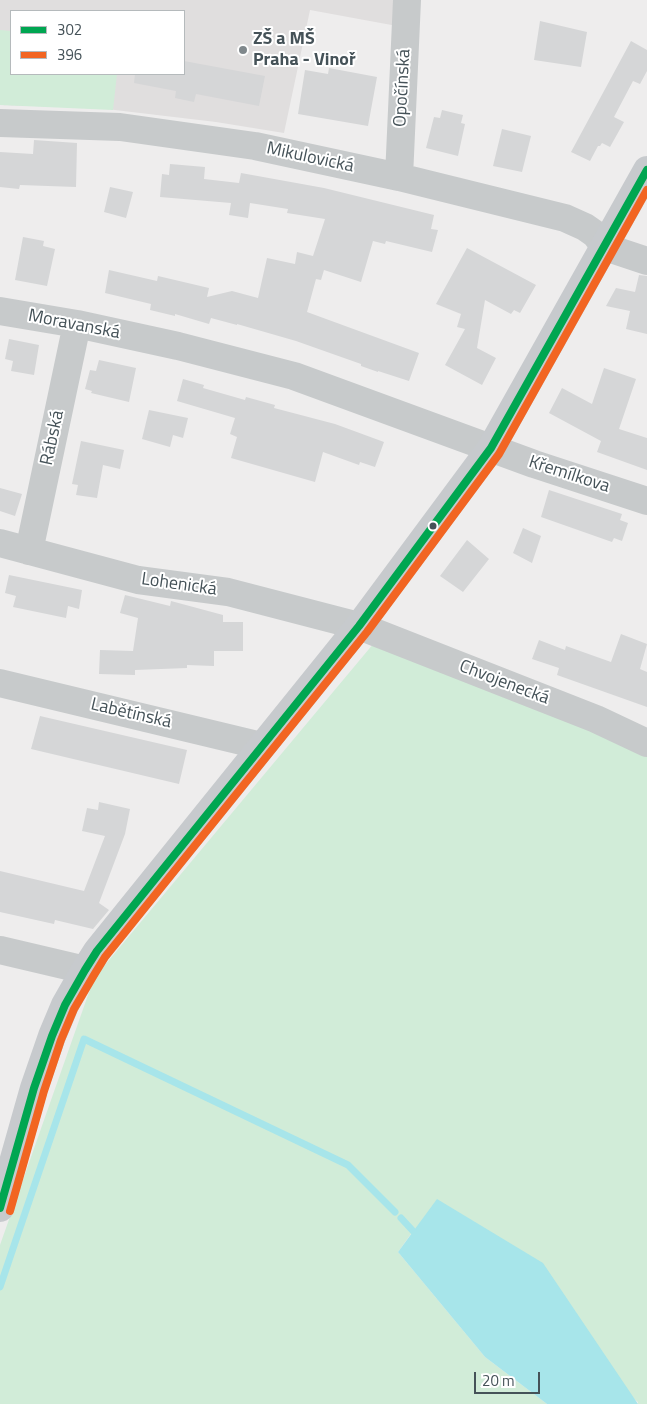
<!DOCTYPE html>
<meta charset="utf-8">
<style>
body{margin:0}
#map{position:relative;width:647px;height:1404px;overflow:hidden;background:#eeeded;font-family:"Titillium Web",sans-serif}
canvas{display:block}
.legend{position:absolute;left:10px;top:10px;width:175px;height:65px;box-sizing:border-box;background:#fff;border:1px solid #b5babc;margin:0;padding:6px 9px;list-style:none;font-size:15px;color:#455258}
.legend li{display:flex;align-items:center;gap:10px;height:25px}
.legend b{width:25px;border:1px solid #b5babc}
.scale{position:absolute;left:474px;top:1372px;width:66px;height:22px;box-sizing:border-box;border:2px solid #455258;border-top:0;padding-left:6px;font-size:15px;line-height:18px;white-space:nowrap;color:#455258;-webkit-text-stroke:4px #fff;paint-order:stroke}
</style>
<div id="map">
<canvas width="647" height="1404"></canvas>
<ul class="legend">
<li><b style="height:6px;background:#00a651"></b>302</li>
<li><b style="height:6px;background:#f26522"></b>396</li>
</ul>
<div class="scale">20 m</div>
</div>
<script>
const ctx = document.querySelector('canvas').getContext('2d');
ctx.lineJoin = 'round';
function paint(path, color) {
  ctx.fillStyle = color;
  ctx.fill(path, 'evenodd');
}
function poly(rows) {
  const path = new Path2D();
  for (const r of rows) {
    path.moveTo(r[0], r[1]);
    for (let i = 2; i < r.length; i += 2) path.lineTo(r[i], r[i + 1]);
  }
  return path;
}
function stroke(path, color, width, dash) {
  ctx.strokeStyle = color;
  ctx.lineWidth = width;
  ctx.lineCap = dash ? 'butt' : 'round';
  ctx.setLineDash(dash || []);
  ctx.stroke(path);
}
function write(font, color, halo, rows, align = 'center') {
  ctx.font = font + ' "Titillium Web",sans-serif';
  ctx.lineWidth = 4;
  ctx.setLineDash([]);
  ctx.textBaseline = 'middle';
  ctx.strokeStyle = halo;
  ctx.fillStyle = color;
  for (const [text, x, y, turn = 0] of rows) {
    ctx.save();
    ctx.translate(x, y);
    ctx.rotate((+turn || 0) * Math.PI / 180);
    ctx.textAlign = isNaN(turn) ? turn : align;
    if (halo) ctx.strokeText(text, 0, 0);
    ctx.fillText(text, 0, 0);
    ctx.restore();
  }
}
const education = poly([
 [0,0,399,0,397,26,310,10,284,133,216,122,98,108,0,105],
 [11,11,184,11,184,74,11,74]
]);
const green = poly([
 [0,30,11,31,11,74,117,74,113,110,0,105],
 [379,637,647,756,647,1404,638,1404,638,1402,413,1231,398,1252,485,1357,547,1404,0,1404,0,1245,94,978]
]);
const water = poly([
 [437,1199,543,1263,638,1404,547,1404,485,1357,398,1252]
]);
const stream = poly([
 [401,1218,413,1231],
 [0,1287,84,1039,348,1165,395,1212]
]);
const building = poly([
 [540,21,587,32,581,67,534,60],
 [631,41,647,50,647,71,640,84,633,81,614,117,624,122,610,147,602,143,600,146,598,146,590,161,571,152],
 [184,61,265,76,259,106,196,94,194,102,175,98,176,91,134,83,135,74,184,74],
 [329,68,377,77,368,126,298,114,305,70,328,74],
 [442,110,463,115,461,123,465,124,458,156,426,148,434,117,440,118],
 [502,129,531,136,522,172,493,166],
 [34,140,77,143,76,187,20,185,19,189,0,187,0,152,33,154],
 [170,164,205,167,204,179,239,183,241,173,324,188,434,215,431,229,438,230,432,252,386,241,385,244,373,241,361,282,324,270,321,280,316,279,307,312,419,353,409,381,378,371,378,372,361,366,361,364,296,341,237,324,237,325,211,318,209,324,175,314,175,316,150,310,151,304,105,293,109,270,157,281,158,276,209,288,207,297,232,291,258,298,267,258,295,264,297,252,313,256,325,219,287,213,288,209,250,203,248,218,229,215,231,203,160,197,162,174,169,175],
 [110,187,133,192,126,218,104,212],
 [23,237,44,241,43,246,55,249,47,286,15,280],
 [467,248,536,285,520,313,514,310,511,314,485,300,477,348,496,358,482,385,445,365,465,329,457,327,461,314,436,304],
 [639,275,647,276,647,334,626,329,630,311,606,306,616,288,635,292],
 [9,339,39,345,34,375,11,371,13,361,5,359],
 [99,360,136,368,129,402,91,393,92,391,85,389,90,370,96,371],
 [604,368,636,379,619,429,647,438,647,470,597,452,601,441,549,413,562,388,592,404],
 [183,379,204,385,203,388,245,400,246,397,275,405,274,408,335,424,384,442,375,467,360,462,359,465,323,452,315,482,231,458,237,437,230,434,235,418,177,401],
 [149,410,188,418,183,438,173,435,170,447,142,439],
 [81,441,124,450,120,469,103,465,97,498,76,495,78,485,72,484],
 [0,488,22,494,15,516,0,511],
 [549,490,622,514,620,520,628,523,622,541,614,538,612,542,541,517],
 [523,528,541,536,532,563,513,553],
 [467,540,489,559,463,592,440,576],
 [9,575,82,590,79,609,68,606,66,618,13,607,16,596,5,593],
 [125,595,170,606,171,601,223,615,223,622,243,622,243,651,214,651,214,666,187,665,187,668,135,670,135,675,99,674,100,650,133,651,138,618,120,613],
 [621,634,647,644,640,669,647,672,647,707,557,675,559,668,532,659,539,640,565,650,566,646,611,662],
 [40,716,187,750,179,784,31,749],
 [99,802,130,809,125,834,99,903,109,910,93,929,55,920,54,924,0,912,0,871,84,891,105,836,82,831,87,808,98,810]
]);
const street = poly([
 [0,123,120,127,255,146,399,177,565,218,585,227,595,234,605,247,647,261],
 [399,177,407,0],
 [0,311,77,324,178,346,294,376,534,464,647,501],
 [0,543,138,580,228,592,359,626,596,719,647,743],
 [29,551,77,324],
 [0,683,262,746],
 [0,950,85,970]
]);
const secondary = poly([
 [0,1208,34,1088,52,1036,65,1005,85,970,97,951,359,626,491,448,647,170]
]);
const bus1 = poly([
 [0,1208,34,1088,52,1036,65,1005,85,970,97,951,359,626,491,448,647,170]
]);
const bus2 = poly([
 [10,1211,44,1091,61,1040,74,1009,94,975,105,957,367,632,499,454,647,190]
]);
const markers = [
 [243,50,5,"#80888c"],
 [433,526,4.5,"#455258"]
];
const poiNames = [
 ["ZŠ a MŠ",253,40],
 ["Praha - Vinoř",253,61]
];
const streetNames = [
 ["Opočínská",403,88,-87],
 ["Mikulovická",310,158,12],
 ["Moravanská",74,325,11],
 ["Rábská",53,438,-78],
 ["Křemílkova",569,475,18],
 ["Lohenická",179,585,8],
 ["Chvojenecká",504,683,21],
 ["Labětínská",131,714,13]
];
paint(education, '#e0dede');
paint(green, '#d1ecd8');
paint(water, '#a7e5ea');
stroke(stream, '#a7e5ea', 7);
paint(building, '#d5d6d7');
stroke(street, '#c7cacb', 28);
stroke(secondary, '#c7cacd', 28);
stroke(bus1, '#00a651', 8);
stroke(bus2, '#f26522', 8);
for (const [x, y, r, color] of markers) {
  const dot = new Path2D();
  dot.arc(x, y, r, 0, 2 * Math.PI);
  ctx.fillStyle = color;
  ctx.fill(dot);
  stroke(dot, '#fff', 2);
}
write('bold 18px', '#455258', '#fff', poiNames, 'left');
write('18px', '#455258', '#fff', streetNames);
</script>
